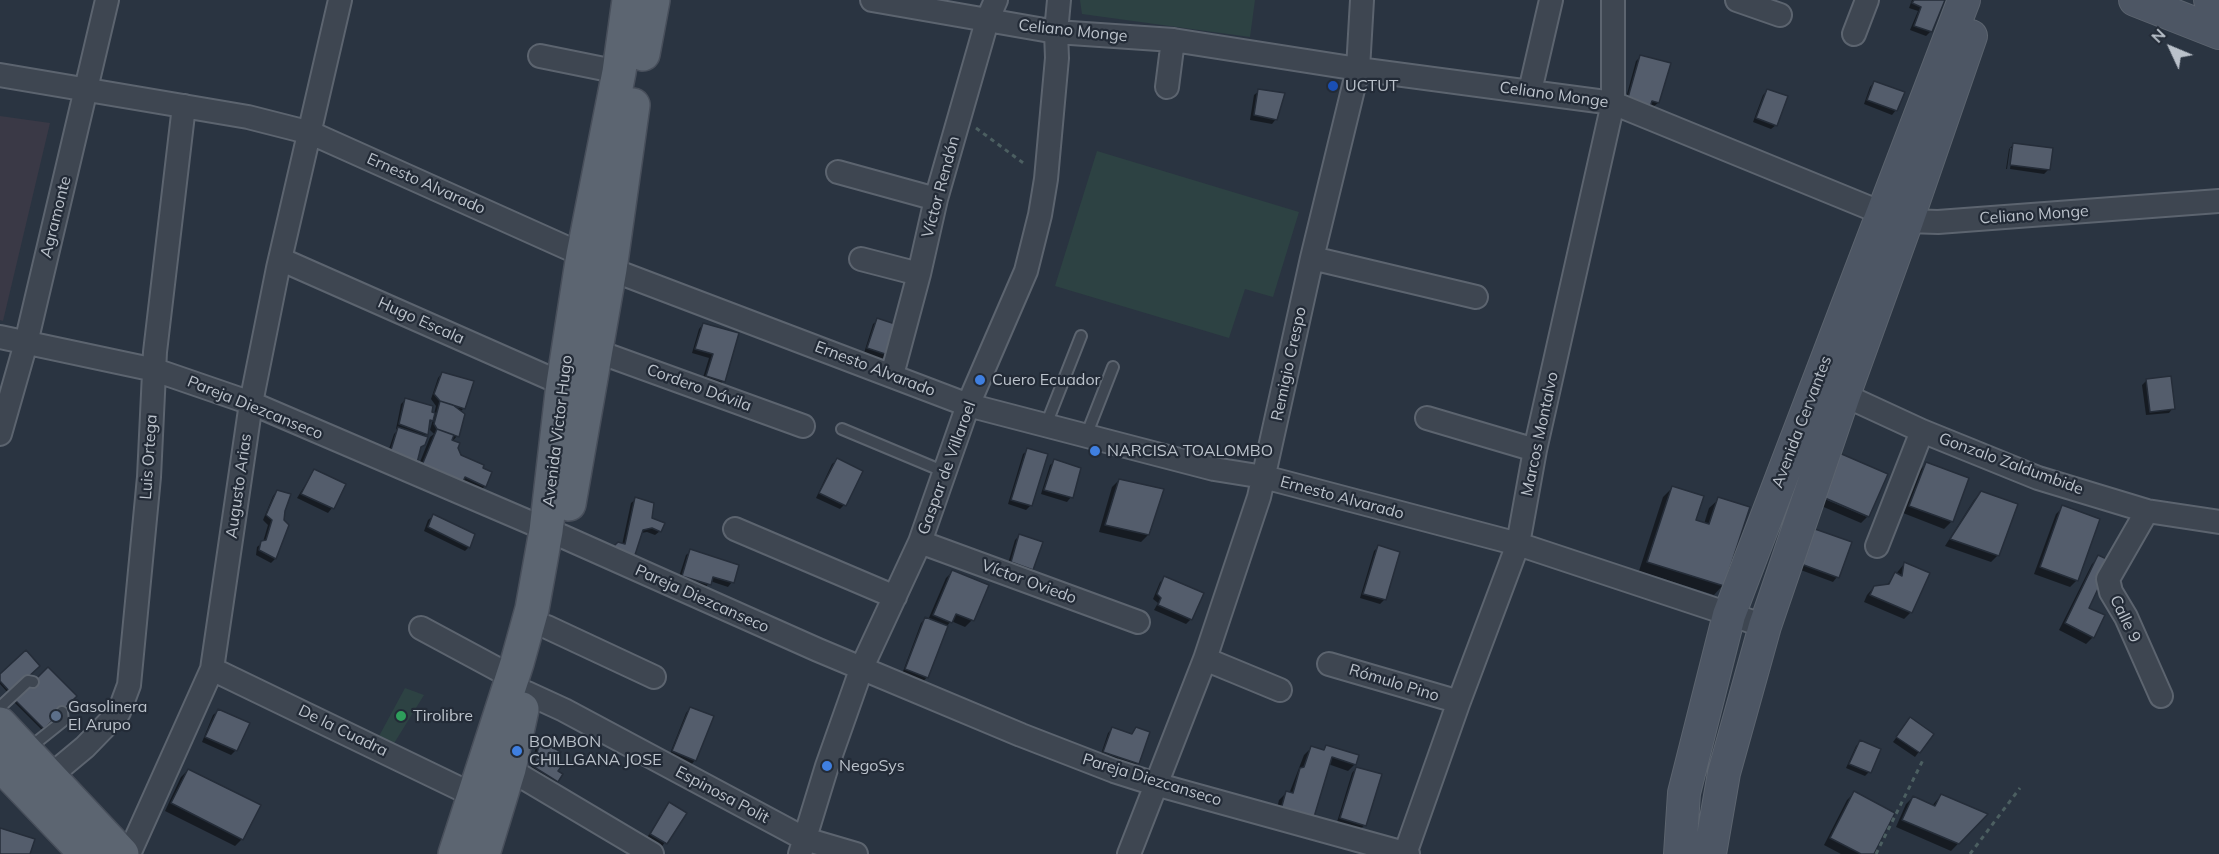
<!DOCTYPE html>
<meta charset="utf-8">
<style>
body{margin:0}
#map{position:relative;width:2219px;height:854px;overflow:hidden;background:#2a3441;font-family:Mulish,sans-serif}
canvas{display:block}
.north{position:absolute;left:2141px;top:18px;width:60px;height:60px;-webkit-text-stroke:4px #232b37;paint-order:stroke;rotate:314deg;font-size:16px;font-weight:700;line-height:24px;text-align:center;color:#bbc2cb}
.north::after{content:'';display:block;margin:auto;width:21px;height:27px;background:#bbc2cb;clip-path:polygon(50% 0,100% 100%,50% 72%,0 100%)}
</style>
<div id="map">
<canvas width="2219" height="854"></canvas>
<div class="north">N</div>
</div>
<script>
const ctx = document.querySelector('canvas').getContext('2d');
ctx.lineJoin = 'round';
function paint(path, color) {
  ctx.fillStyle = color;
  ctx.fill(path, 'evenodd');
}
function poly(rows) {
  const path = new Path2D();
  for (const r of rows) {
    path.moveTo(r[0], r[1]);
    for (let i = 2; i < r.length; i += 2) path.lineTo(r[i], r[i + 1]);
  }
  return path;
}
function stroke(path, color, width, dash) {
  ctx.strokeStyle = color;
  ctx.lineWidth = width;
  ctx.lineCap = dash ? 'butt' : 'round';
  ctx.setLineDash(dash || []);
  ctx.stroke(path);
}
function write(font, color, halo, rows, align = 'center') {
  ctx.font = font + ' Mulish,sans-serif';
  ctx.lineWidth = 4.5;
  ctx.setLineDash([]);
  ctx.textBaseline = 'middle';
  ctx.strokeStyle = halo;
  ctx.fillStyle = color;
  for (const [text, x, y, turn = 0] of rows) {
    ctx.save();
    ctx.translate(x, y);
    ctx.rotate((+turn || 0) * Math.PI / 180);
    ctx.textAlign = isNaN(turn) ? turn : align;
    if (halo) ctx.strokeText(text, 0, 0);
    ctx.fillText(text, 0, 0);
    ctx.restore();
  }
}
const medical = poly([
 [0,116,50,123,3,321,0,320]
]);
const green = poly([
 [1080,0,1255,0,1250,37,1082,14],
 [1097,151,1299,212,1273,297,1245,289,1229,338,1055,286],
 [405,688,424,695,393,745,378,738]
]);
const shadow = poly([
 [1912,0,1943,0,1931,31,1926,36,1910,30,1918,11,1909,8],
 [1641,56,1669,64,1658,103,1653,107,1624,105,1636,61],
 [1874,82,1896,110,1892,115,1864,104,1870,87],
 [1768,90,1776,125,1771,129,1753,122,1763,95],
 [1259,91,1276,119,1272,124,1250,120,1254,95],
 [2013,145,2049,169,2044,174,2010,169,2013,148,2010,148,2007,169,2006,169,2009,149],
 [878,320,887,354,882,359,864,353,873,324],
 [703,324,723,381,719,386,702,381,709,358,692,353,699,329],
 [442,373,464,408,460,412,457,436,452,442,485,486,478,493,414,477,430,437,434,434,430,430,433,419,428,424,427,434,423,437,424,444,419,449,386,458,394,434,398,430,396,429,401,404,406,399,434,414,436,406,431,399,438,378],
 [2147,380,2173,408,2169,413,2146,415,2142,385],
 [1028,450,1031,505,1026,510,1008,504,1023,454],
 [837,460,844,505,840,509,816,498,832,464],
 [1055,461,1071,497,1067,502,1041,494,1050,465],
 [1926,464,1967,479,1951,522,1944,529,1903,513,1919,471],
 [314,471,332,508,328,513,297,498],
 [1119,480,1148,535,1141,542,1099,532,1112,487],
 [1672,488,1694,521,1704,524,1709,508,1719,499,1723,585,1714,595,1639,571,1663,497],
 [277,491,283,511,283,521,287,525,275,559,271,563,256,555,257,547,263,542,268,525,263,520,273,496],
 [1982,492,1998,555,1991,562,1945,546,1974,500],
 [1815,495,1867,517,1861,523,1812,502],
 [636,499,660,531,655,535,647,532,641,533,633,557,622,545,631,503],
 [2063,507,2077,580,2070,587,2034,574,2056,514],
 [433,516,469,547,465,551,424,531,428,520],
 [1815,531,1837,577,1833,582,1798,569,1810,535],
 [1019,536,1031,569,1027,573,1007,567,1015,540],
 [1378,547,1385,599,1380,604,1360,598,1374,551],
 [691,551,732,582,728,587,710,581,705,589,678,580,686,555],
 [2099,557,2087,608,2093,637,2086,644,2059,630,2092,564],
 [1904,564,1911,612,1904,619,1864,602,1867,595,1874,587,1886,586],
 [953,571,987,586,972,620,965,627,951,621,947,626,927,677,923,682,902,674,921,623,925,619,928,620,946,578],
 [1165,578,1191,619,1186,624,1154,610,1158,603,1153,599,1160,582],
 [25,653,9,694,0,684,0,676],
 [48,669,75,696,42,730,14,702],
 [690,708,695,760,691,765,669,756,686,713],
 [218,711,236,750,231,755,202,742,213,715],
 [1910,719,1932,734,1915,757,1893,742],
 [1112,729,1131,735,1138,763,1133,768,1100,757,1108,733],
 [540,741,556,771,557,781,553,785,530,772,536,746],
 [1860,742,1869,772,1865,776,1846,768,1856,746],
 [1326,747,1355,764,1348,771,1328,764,1274,820,1279,800,1286,793,1289,794,1304,755,1311,748,1322,751],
 [1356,768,1365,825,1360,829,1337,822,1352,773],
 [188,770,242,839,235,846,165,811,181,777],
 [1854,793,1873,854,1841,854,1824,845,1847,800],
 [1941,795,1986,815,1951,851,1896,827,1906,804,1913,797,1932,806],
 [669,804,684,813,661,848,646,839]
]);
const building = poly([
 [1914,0,1945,0,1932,32,1914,26,1921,7,1912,3,1914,0],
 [1640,55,1671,63,1659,103,1652,101,1650,107,1627,101,1640,55],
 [1874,81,1905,92,1897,111,1867,100,1874,81],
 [1258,89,1285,93,1277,120,1254,115,1258,89],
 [1767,89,1788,96,1777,126,1756,118,1767,89],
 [2013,143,2053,148,2050,170,2010,165,2013,143],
 [877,318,898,325,888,355,867,348,877,318],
 [703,323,739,333,725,382,706,376,713,354,695,349,703,323],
 [442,372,474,381,465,409,440,401,434,394,442,372],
 [2171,376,2175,409,2150,412,2146,379,2171,376],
 [405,398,433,406,432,412,435,413,433,421,430,420,428,435,399,424,405,398],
 [440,401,453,405,465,414,459,437,437,429,434,424,440,401],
 [398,427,428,437,425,445,421,447,417,463,390,453,398,427],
 [437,429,454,435,452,440,460,443,458,448,461,455,484,465,483,468,492,472,486,487,465,477,459,491,420,470,437,429],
 [1027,448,1048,454,1032,506,1011,500,1027,448],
 [1837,452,1888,474,1869,517,1818,495,1837,452],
 [837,458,863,471,846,506,819,493,837,458],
 [1054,459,1081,468,1073,498,1044,490,1054,459],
 [1926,462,1969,478,1953,522,1909,506,1926,462],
 [314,469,346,484,334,509,301,494,314,469],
 [1119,479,1164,489,1149,535,1105,525,1119,479],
 [1672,486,1704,496,1696,520,1709,524,1718,497,1750,507,1724,586,1647,562,1672,486],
 [277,490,291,494,285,511,284,520,289,525,276,559,259,550,261,541,266,540,272,520,266,515,277,490],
 [1981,491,2018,504,1999,556,1950,539,1981,491],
 [635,497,654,503,652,518,665,523,661,532,652,528,643,530,634,558,612,548,618,542,625,544,635,497],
 [2062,505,2100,519,2078,581,2040,567,2062,505],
 [433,514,475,534,470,548,428,527,433,514],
 [1815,529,1852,542,1839,578,1801,564,1815,529],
 [1019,534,1043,542,1033,570,1011,562,1019,534],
 [1378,545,1400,552,1386,600,1363,594,1378,545],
 [690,549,739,565,734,583,713,577,711,585,682,576,690,549],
 [2098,555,2111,561,2089,608,2105,615,2094,638,2065,623,2098,555],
 [1904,562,1930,573,1912,613,1870,595,1874,586,1889,584,1895,572,1902,576,1904,562],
 [952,570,989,585,974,621,956,614,952,623,933,615,952,570],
 [1164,576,1204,593,1192,620,1158,605,1161,598,1157,594,1164,576],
 [925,617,948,626,928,678,905,669,925,617],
 [26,650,40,666,11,693,0,681,0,674,26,650],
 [48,667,77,696,44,729,15,700,48,667],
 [690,707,714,716,696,761,672,751,690,707],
 [218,709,250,723,237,751,205,737,218,709],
 [1910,717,1934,734,1920,753,1896,737,1910,717],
 [1112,727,1132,734,1136,727,1150,732,1139,764,1103,752,1112,727],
 [540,740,561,752,554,763,561,767,558,771,563,774,558,782,534,767,540,740],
 [1860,740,1881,749,1871,773,1849,764,1860,740],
 [1326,745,1359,755,1356,765,1332,757,1314,817,1280,813,1286,791,1293,793,1300,768,1304,767,1311,746,1324,750,1326,745],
 [1356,767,1382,774,1366,826,1340,818,1356,767],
 [188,769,261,805,243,840,171,803,188,769],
 [1854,791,1895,813,1874,854,1861,854,1830,838,1854,791],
 [1941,794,1988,814,1959,844,1902,820,1913,796,1935,806,1941,794],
 [669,802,687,813,667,844,650,834,669,802],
 [0,828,35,839,30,854,0,854,0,828]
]);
const path = poly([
 [976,128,1026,165],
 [1876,854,1924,758],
 [1970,854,2020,788]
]);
const lane = poly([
 [1046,425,1081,336],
 [842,429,945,472],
 [1086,436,1113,367],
 [0,707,28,681,33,682],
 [28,749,63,721,62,712]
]);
const street = poly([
 [872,0,1056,32,1173,40,1358,69,1613,103,1882,213,1907,221,1938,222,2219,201],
 [1737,0,1780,15],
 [1854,34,1867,0],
 [540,56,619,72],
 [0,75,248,117,311,133,583,255,610,269,968,405,1214,469,1264,477,1518,544,1765,626],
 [1167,87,1173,40],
 [1530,91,1551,0],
 [838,172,936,199],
 [1312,258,1476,297],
 [280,259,563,384],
 [861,259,919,274],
 [0,337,155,370,251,403,564,537,818,650,1021,735,1114,771,1155,784,1408,854],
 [596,351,803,426],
 [892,375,919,274,936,199,987,21,996,0],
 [1829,392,1844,395,1922,431,2038,478,2147,511,2219,522],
 [1427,418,1535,450],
 [0,434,26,343,107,0],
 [2147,511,2108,579,2111,592,2126,617,2161,696],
 [735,529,895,597],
 [920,542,1138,622],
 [1877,546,1922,431],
 [547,627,654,677],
 [421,628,512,677],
 [1205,659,1280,690],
 [1329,664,1449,699,1458,704],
 [212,669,473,795],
 [527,693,564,710,805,839,856,854],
 [498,765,509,769,652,854],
 [49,777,85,747,119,712,129,685,149,477,155,352,184,106],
 [129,854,212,669,251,403,278,268,340,0],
 [800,854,827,766,862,667,920,542,968,405,1026,271,1040,215,1046,179,1057,58,1056,32,1059,0],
 [1129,854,1205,659,1259,497,1312,258,1358,69,1362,0],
 [1405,854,1458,704,1518,544,1535,450,1613,103,1613,0]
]);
const secondary = poly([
 [2135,0,2219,33],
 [2210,0,2219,4],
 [1680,854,1684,793,1729,615,1964,0],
 [1710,854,1724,773,1765,626,1844,395,1907,221,1971,36]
]);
const primary = poly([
 [643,54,653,0],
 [569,504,610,269,633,105],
 [0,724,122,854],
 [0,764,86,854],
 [455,854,517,663,532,609,546,531,563,384,583,255,619,72,629,0],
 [483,854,509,769,522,709]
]);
const markers = [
 [1333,86,6,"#1a4fb4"],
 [980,380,6,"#3f7fe0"],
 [1095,451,6,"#3f7fe0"],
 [56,716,6,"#5c6f8a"],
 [401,716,6,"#2e9e5b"],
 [517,751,6,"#3f7fe0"],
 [827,766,6,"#3f7fe0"]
];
const streetNames = [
 ["Celiano Monge",1073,31,6],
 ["Celiano Monge",1554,95,8],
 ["Ernesto Alvarado",426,184,24],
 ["Víctor Rendón",941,187,-75],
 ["Celiano Monge",2034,215,-4],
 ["Agramonte",56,217,-76],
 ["Hugo Escala",421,321,24],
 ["Remigio Crespo",1289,364,-78],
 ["Ernesto Alvarado",875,369,21],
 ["Cordero Dávila",699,388,20],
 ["Pareja Diezcanseco",255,408,22],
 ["Avenida Cervantes",1802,422,-69],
 ["Avenida Victor Hugo",558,431,-83],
 ["Marcos Montalvo",1540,434,-78],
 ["Luis Ortega",149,457,-86],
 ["Gonzalo Zaldumbide",2011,464,20],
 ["Gaspar de Villaroel",947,468,-70],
 ["Augusto Arias",239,486,-82],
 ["Ernesto Alvarado",1342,498,15],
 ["Víctor Oviedo",1029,582,20],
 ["Pareja Diezcanseco",702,599,24],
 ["Calle 9",2125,619,64],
 ["Rómulo Pino",1394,683,17],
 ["De la Cuadra",343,731,26],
 ["Pareja Diezcanseco",1152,780,17],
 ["Espinosa Polit",722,795,28]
];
const poiNames = [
 ["UCTUT",1345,86],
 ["Cuero Ecuador",992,380],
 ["NARCISA TOALOMBO",1107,451],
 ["Gasolinera",68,707],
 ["El Arupo",68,725],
 ["Tirolibre",413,716],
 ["BOMBON",529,742],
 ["CHILLGANA JOSE",529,760],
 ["NegoSys",839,766]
];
paint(medical, '#3a3946');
paint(green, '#2d4243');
paint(shadow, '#0007');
paint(building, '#545d6c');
stroke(building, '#252d39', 1.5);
stroke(lane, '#5c646f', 14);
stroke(street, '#5c646f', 26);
stroke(secondary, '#5c646f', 34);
stroke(primary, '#484f5b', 36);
stroke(path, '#4c5f61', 3, [4.5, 4.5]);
stroke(lane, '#3e4651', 10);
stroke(street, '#3e4651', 22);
stroke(secondary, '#4d5664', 32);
stroke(primary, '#5c6571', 33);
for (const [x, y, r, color] of markers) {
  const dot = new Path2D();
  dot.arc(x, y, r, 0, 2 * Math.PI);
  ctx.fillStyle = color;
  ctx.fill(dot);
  stroke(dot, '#232b37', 2);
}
write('16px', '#bbc2cb', '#232b37', streetNames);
write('16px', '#bbc2cb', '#232b37', poiNames, 'left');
</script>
